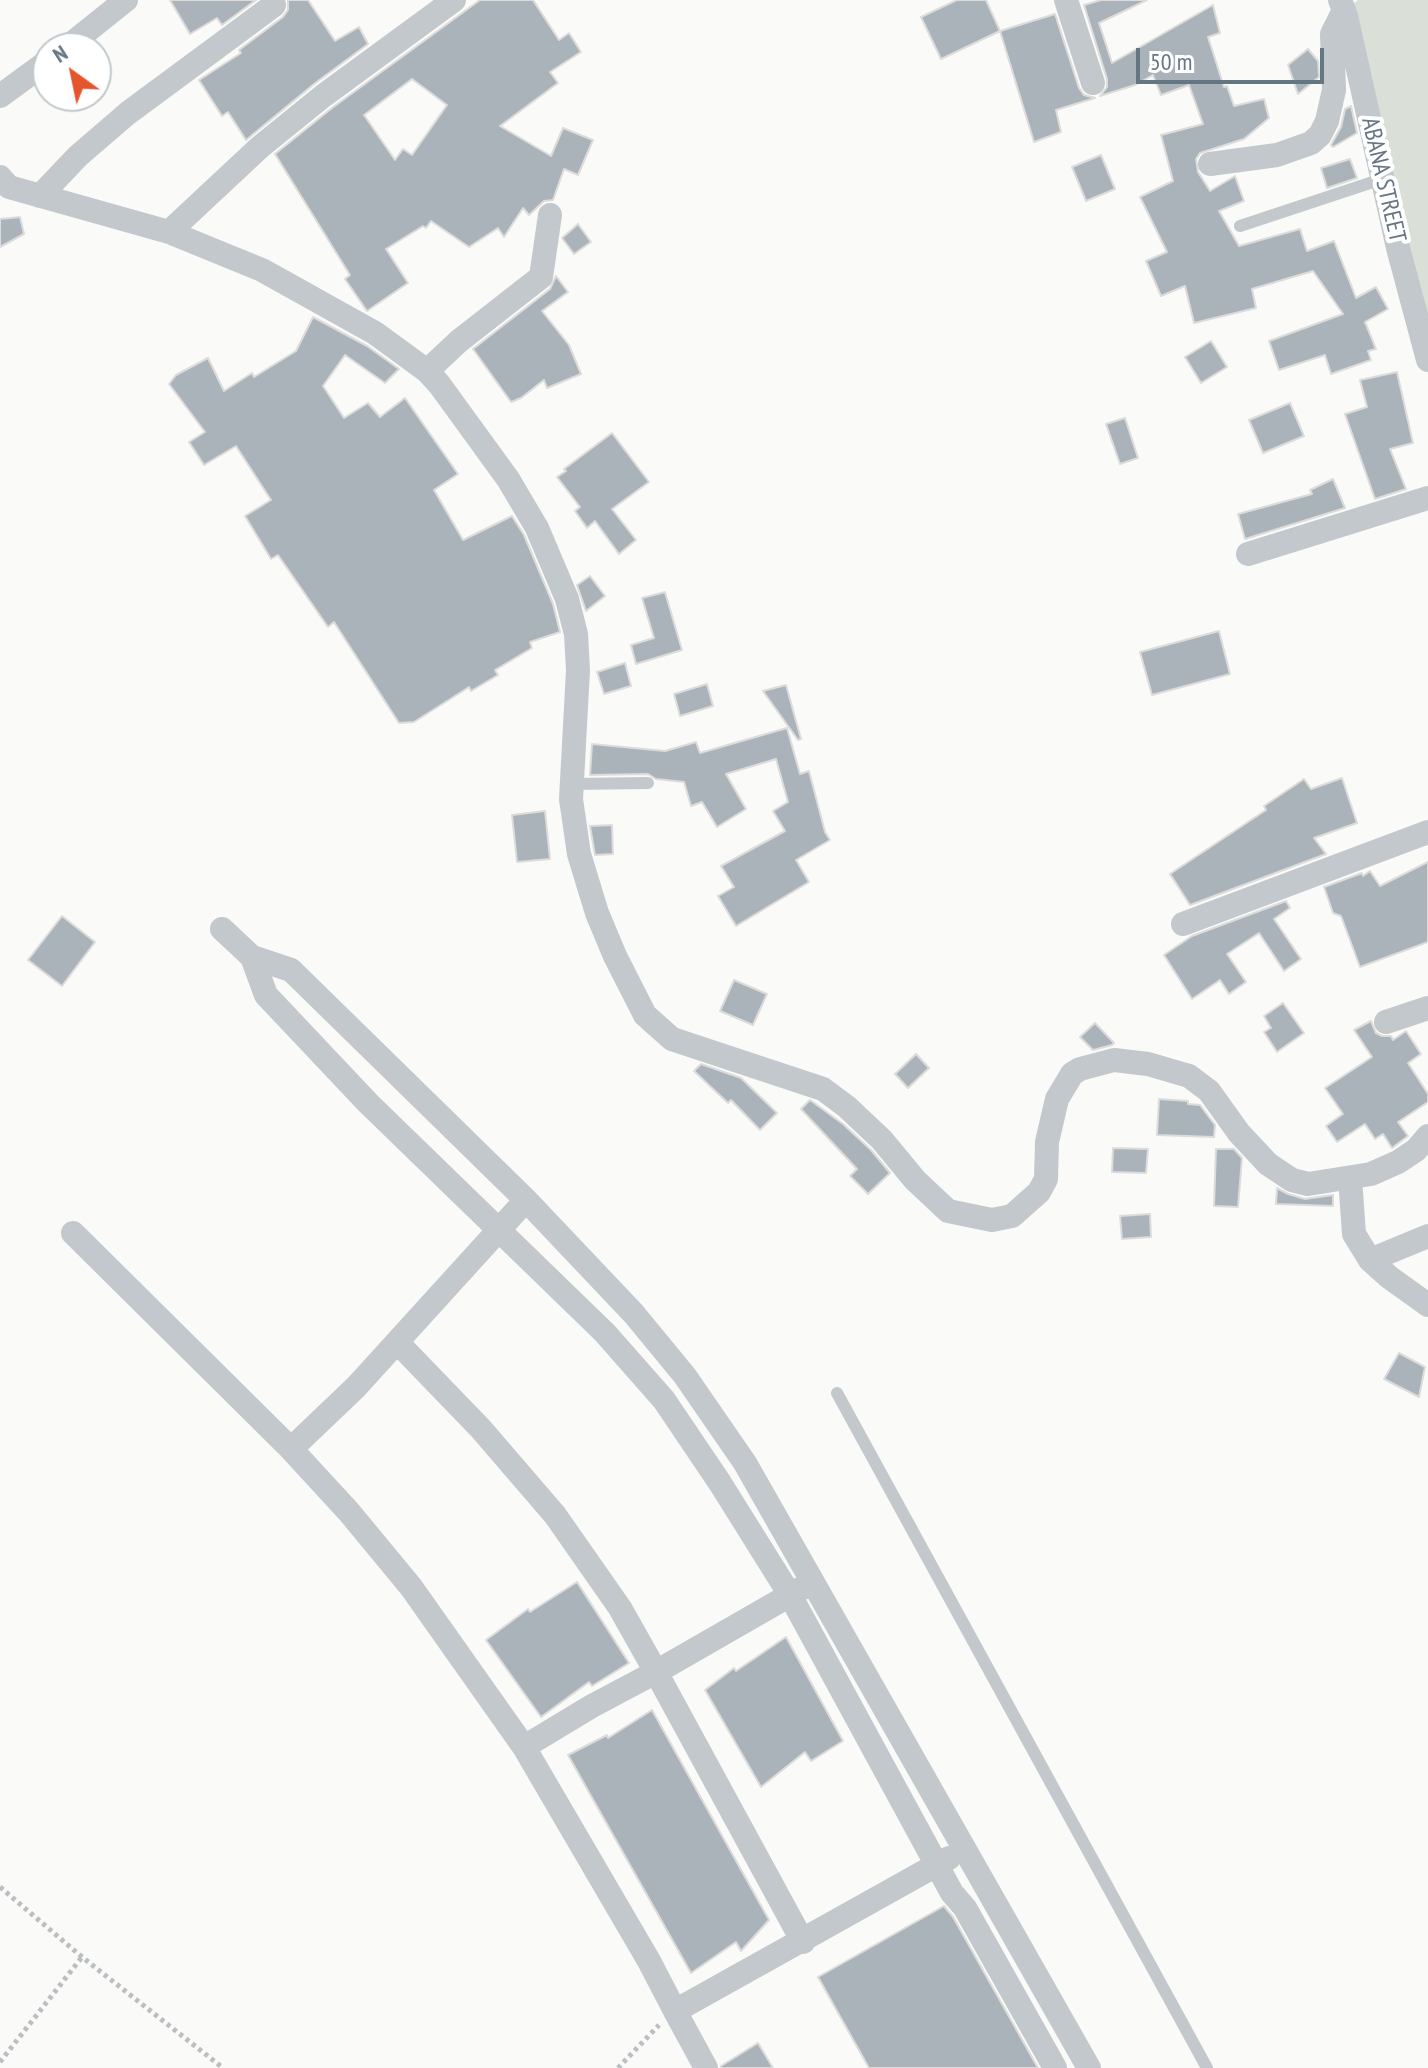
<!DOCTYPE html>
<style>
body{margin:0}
#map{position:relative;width:1428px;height:2068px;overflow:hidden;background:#fafaf8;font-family:"PT Sans Narrow",sans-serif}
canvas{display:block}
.north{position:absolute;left:32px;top:32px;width:80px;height:80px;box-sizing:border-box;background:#fff;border:2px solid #c1c8cd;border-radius:50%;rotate:327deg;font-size:22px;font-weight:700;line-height:32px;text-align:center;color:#657683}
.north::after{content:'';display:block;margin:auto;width:28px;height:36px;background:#e4572e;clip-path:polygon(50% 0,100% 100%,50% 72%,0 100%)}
.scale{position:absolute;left:1136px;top:48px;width:188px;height:36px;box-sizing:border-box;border:4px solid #657683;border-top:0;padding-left:10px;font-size:24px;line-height:28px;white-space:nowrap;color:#657683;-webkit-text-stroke:6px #fff;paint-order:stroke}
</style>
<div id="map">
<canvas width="1428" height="2068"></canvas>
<div class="north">N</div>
<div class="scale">50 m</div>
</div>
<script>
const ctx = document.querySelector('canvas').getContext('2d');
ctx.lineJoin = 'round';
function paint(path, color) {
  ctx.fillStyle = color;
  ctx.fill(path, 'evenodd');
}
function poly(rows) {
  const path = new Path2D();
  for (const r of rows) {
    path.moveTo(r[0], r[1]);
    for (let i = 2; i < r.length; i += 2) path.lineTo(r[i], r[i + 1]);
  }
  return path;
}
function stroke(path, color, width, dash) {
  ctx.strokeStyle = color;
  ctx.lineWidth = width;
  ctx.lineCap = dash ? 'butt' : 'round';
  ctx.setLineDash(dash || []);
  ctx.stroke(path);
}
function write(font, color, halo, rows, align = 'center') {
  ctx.font = font + ' "PT Sans Narrow",sans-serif';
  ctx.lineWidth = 8;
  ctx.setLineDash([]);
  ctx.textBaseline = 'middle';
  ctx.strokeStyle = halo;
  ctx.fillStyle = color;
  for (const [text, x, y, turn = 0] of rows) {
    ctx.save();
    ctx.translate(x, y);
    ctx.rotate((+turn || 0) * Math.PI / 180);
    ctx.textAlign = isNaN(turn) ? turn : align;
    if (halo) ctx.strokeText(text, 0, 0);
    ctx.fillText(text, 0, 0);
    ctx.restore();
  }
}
const green = poly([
 [1358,0,1428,0,1428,332,1353,4]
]);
const building = poly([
 [170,0,256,0,222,25,217,18,190,34,170,0],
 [288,0,308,0,335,41,359,27,368,44,314,84,246,140,228,112,222,116,199,80,241,53,239,50,283,17,288,10,288,0],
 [480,0,533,0,559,40,569,33,581,52,550,72,558,83,500,126,551,156,563,128,593,140,578,175,564,169,553,200,544,201,529,215,523,208,504,237,498,228,469,247,431,221,426,228,423,226,386,249,408,283,367,311,345,279,350,275,275,154,332,108,480,0],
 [412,79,447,105,412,155,403,149,395,160,364,115,412,79],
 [957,0,986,0,1000,31,941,59,921,17,957,0],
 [1101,0,1147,0,1099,23,1112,63,1213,5,1220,33,1208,37,1224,87,1227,86,1234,106,1264,99,1269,118,1244,139,1200,153,1196,159,1198,172,1210,191,1235,176,1244,201,1219,211,1239,246,1300,229,1307,251,1334,241,1356,298,1376,287,1388,309,1365,322,1376,349,1368,351,1371,360,1331,374,1325,355,1279,370,1269,341,1343,314,1313,271,1252,289,1256,308,1194,323,1185,286,1161,296,1146,261,1167,252,1140,197,1173,181,1161,135,1203,124,1189,85,1161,95,1153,75,1135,85,1100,96,1107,87,1107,79,1084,5,1101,0],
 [1055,14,1079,88,1084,95,1095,98,1056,110,1061,132,1034,142,1000,31,1055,14],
 [1308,49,1318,61,1319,77,1298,94,1288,65,1308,49],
 [1351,106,1357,133,1333,147,1331,145,1341,127,1345,109,1351,106],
 [1101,155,1115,189,1086,201,1072,167,1101,155],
 [1350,159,1357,178,1327,188,1321,168,1350,159],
 [20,217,24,234,0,247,0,219,20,217],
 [578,224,591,242,574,254,562,238,578,224],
 [556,276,568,292,542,311,569,345,581,374,547,388,544,380,521,398,511,402,473,349,550,289,556,276],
 [313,317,367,346,399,369,385,383,345,355,323,386,344,418,368,403,380,417,405,398,458,474,434,490,463,540,512,516,524,535,553,604,560,632,530,642,532,648,495,670,498,675,471,691,469,687,414,722,399,723,334,622,328,627,278,555,271,559,245,516,271,500,236,446,204,465,189,442,205,432,169,384,176,375,208,358,224,391,252,373,254,377,296,351,313,317],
 [1211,341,1227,367,1201,383,1185,357,1211,341],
 [1397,372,1413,443,1390,449,1406,489,1375,499,1345,414,1367,407,1360,380,1397,372],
 [1290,403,1304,436,1263,453,1249,420,1290,403],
 [1125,418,1138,458,1120,464,1106,424,1125,418],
 [612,433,649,482,612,509,636,540,619,554,595,521,587,528,575,511,580,507,557,477,566,471,564,469,612,433],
 [1333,479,1345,508,1245,539,1238,514,1312,494,1310,490,1333,479],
 [590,576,605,596,586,611,577,585,590,576],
 [665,592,682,650,636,664,631,645,654,638,642,598,665,592],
 [1219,631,1230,674,1152,695,1140,652,1219,631],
 [625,663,631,686,604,694,597,672,625,663],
 [707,684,713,706,680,716,674,694,707,684],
 [786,685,801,739,798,740,763,691,786,685],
 [787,728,800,774,809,771,825,832,830,840,796,860,809,882,736,926,718,896,734,887,721,866,785,831,773,811,788,802,776,759,726,774,746,809,717,827,702,802,691,806,684,782,656,779,648,774,590,775,592,744,665,751,696,742,700,753,787,728],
 [1342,778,1357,823,1314,838,1326,854,1190,905,1170,874,1266,810,1264,806,1304,779,1311,789,1342,778],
 [545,811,550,859,517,862,512,815,545,811],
 [612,825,613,854,595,855,590,826,612,825],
 [1428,862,1428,942,1360,967,1341,916,1333,913,1324,887,1362,873,1363,876,1370,871,1380,886,1428,862],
 [1286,901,1290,908,1274,919,1301,959,1284,971,1259,933,1227,954,1246,982,1229,994,1220,980,1192,999,1164,955,1192,936,1286,901],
 [62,916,95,942,62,986,28,960,62,916],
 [734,980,767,994,753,1025,720,1011,734,980],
 [1283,1003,1304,1033,1277,1052,1264,1032,1271,1028,1264,1016,1283,1003],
 [1371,1021,1376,1033,1382,1036,1391,1036,1393,1040,1406,1031,1421,1054,1408,1063,1428,1094,1428,1102,1398,1122,1408,1136,1392,1148,1383,1134,1375,1139,1365,1124,1337,1142,1326,1126,1343,1114,1325,1088,1372,1057,1354,1030,1371,1021],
 [1095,1023,1114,1043,1112,1045,1093,1050,1080,1037,1095,1023],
 [916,1054,929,1068,908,1088,895,1074,916,1054],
 [701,1064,741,1078,777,1113,760,1130,731,1100,728,1103,694,1071,701,1064],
 [1159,1099,1188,1101,1188,1104,1200,1105,1215,1125,1214,1137,1157,1135,1159,1099],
 [810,1100,843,1124,871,1150,890,1173,868,1194,850,1176,857,1169,801,1109,810,1100],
 [1113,1148,1148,1149,1146,1173,1112,1172,1113,1148],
 [1216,1149,1234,1149,1242,1158,1238,1207,1214,1206,1216,1149],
 [1277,1188,1288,1194,1305,1199,1333,1195,1333,1206,1276,1204,1277,1188],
 [1150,1214,1151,1237,1122,1239,1120,1216,1150,1214],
 [1399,1353,1425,1367,1419,1397,1384,1379,1399,1353],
 [577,1582,629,1663,592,1686,589,1682,541,1717,486,1640,528,1609,530,1612,577,1582],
 [786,1637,843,1741,811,1761,805,1752,761,1787,705,1690,734,1668,736,1671,786,1637],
 [652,1710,769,1920,741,1951,736,1942,691,1973,568,1755,607,1735,608,1738,652,1710],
 [944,1906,953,1917,1038,2068,869,2068,818,1977,944,1906],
 [758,2043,773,2068,721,2068,721,2066,758,2043]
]);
const path = poly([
 [0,1887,82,1957,223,2068],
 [0,2062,82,1957],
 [618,2068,659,2025]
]);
const service = poly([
 [1240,226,1382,179],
 [571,784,648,783],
 [837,1393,1207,2068]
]);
const minor = poly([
 [1066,0,1093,83],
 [1340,0,1346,16,1398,248,1428,360],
 [66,48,126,0],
 [0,96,48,61],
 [1210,164,1277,155,1311,143,1320,135,1327,121,1334,90,1332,34,1344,10],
 [0,177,9,187,169,232,262,270,375,333,427,371,439,384,508,479,537,528,567,599,576,634,578,670,571,799,579,854,597,913,615,956,645,1015,672,1039,823,1089,847,1107,882,1140,915,1180,948,1211,992,1220,1012,1216,1039,1192,1046,1179,1047,1142,1057,1099,1072,1074,1080,1069,1114,1060,1148,1064,1189,1076,1209,1091,1239,1133,1268,1164,1292,1180,1308,1184,1371,1174,1398,1162,1416,1150,1428,1136],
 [40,196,78,156,128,113,274,5],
 [169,232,260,147,323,96,454,0],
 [427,371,459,341,541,277,550,215],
 [1248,554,1428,498],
 [1183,924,1428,832],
 [222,929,252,957,291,970,526,1200,634,1314,685,1376,745,1463,1089,2068],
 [252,957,266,995,368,1103,605,1333,664,1400,720,1483,790,1595,952,1893,965,1908,1055,2068],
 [1386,1022,1428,1008],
 [1350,1178,1354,1234,1370,1260,1428,1236],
 [73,1233,291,1449,349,1512,411,1587,524,1747,649,1961,675,2011],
 [1370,1260,1389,1277,1428,1305],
 [398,1343,481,1429,555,1515,620,1608,656,1672,804,1587],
 [291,1449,356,1387,526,1200],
 [524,1747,592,1706,656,1672,803,1942],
 [706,2068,675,2011,949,1858]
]);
const streetNames = [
 ["ABANA STREET",1383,180,77]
];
paint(green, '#dadfd7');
paint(building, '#aab3b9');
stroke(building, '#dcdcda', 2);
stroke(path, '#bbbfc2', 5, [4, 4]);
stroke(service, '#c3c8cc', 12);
stroke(minor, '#c3c8cc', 24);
write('24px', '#657683', '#fff', streetNames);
</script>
